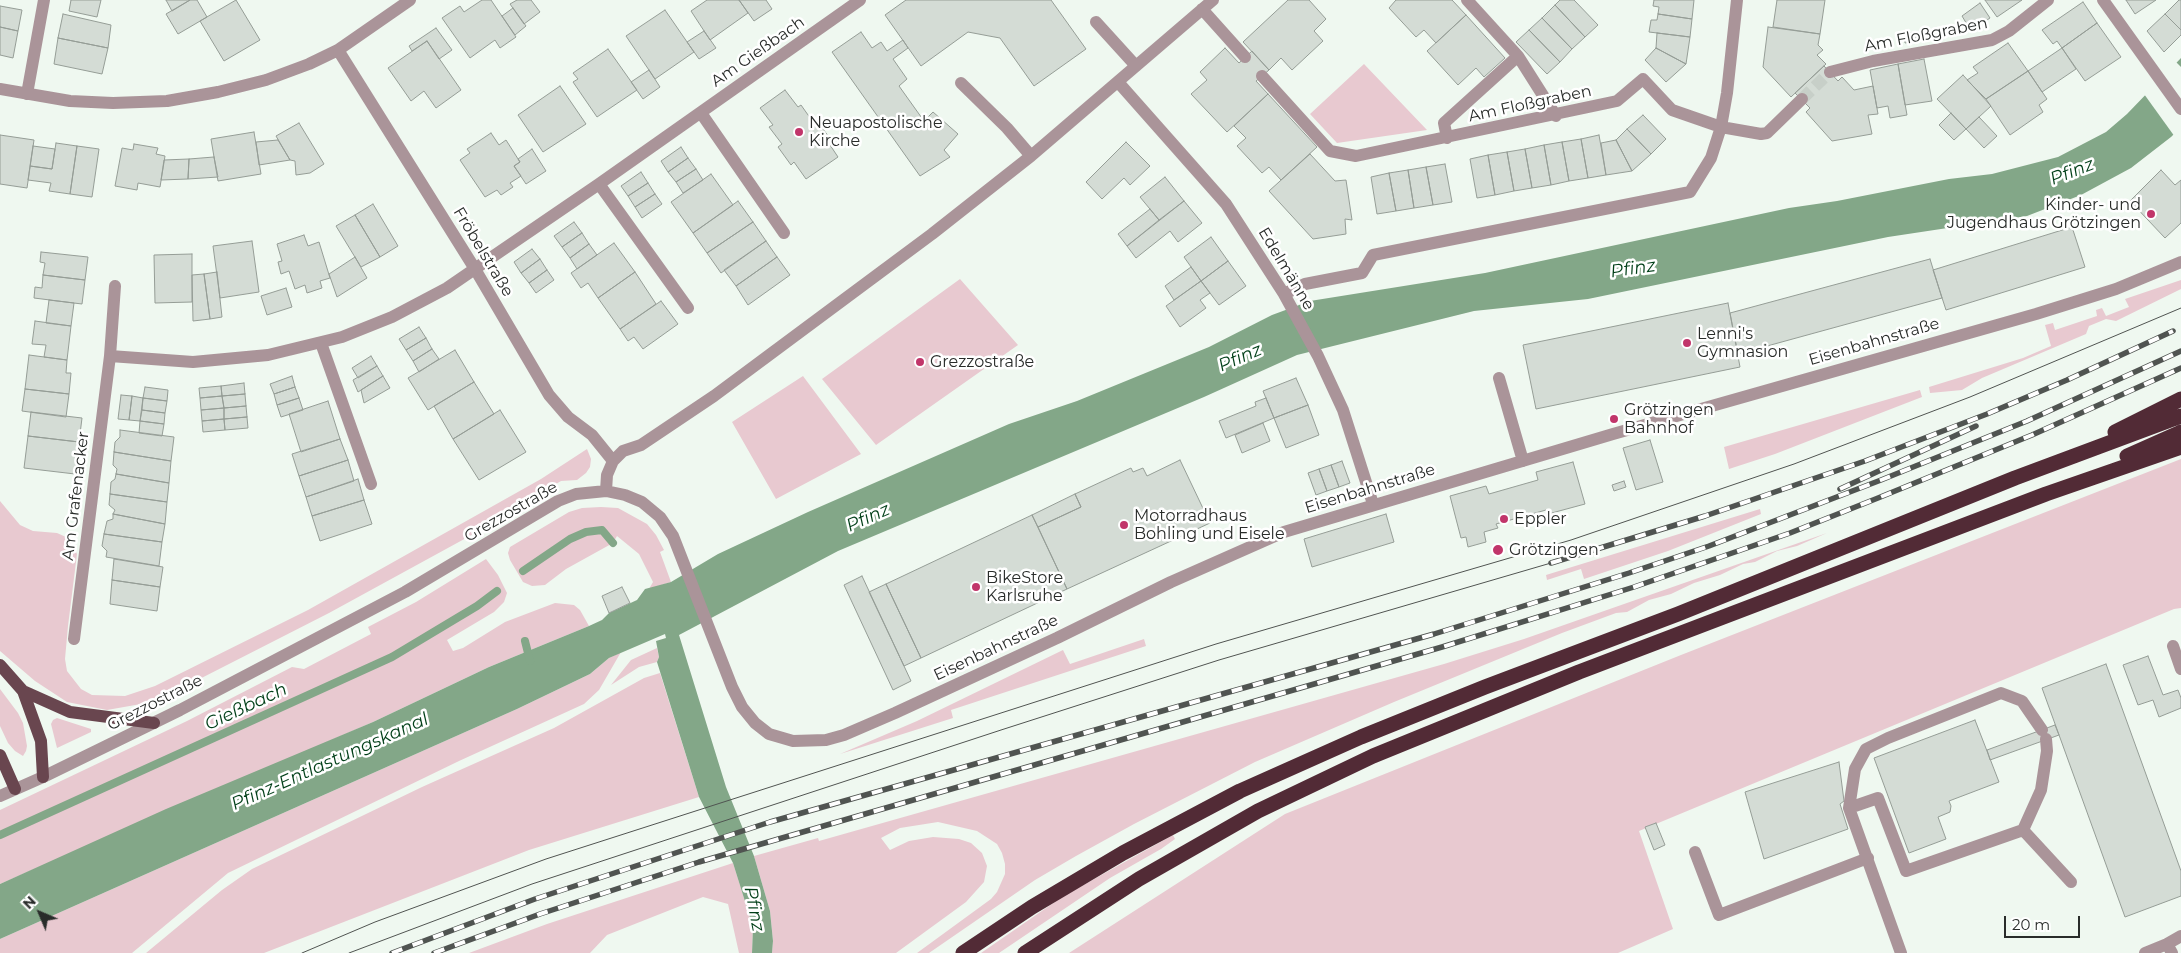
<!DOCTYPE html>
<meta charset="utf-8">
<style>
body{margin:0}
#map{position:relative;width:2181px;height:953px;overflow:hidden;background:#eff8f0;font-family:Montserrat,sans-serif}
canvas{display:block}
.north{position:absolute;left:15px;top:888px;width:50px;height:50px;-webkit-text-stroke:4px #fff;paint-order:stroke;rotate:315deg;font-size:14px;font-weight:700;line-height:20px;text-align:center;color:#292c2a}
.north::after{content:'';display:block;margin:auto;width:18px;height:22px;background:#292c2a;clip-path:polygon(50% 0,100% 100%,50% 72%,0 100%)}
.scale{position:absolute;left:2004px;top:916px;width:76px;height:22px;box-sizing:border-box;border:2px solid #292c2a;border-top:0;padding-left:6px;font-size:15px;line-height:18px;white-space:nowrap;color:#292c2a;-webkit-text-stroke:4px #fff;paint-order:stroke}
</style>
<div id="map">
<canvas width="2181" height="953"></canvas>
<div class="north">N</div>
<div class="scale">20 m</div>
</div>
<script>
const ctx = document.querySelector('canvas').getContext('2d');
ctx.lineJoin = 'round';
function paint(path, color) {
  ctx.fillStyle = color;
  ctx.fill(path, 'evenodd');
}
function poly(rows) {
  const path = new Path2D();
  for (const r of rows) {
    path.moveTo(r[0], r[1]);
    for (let i = 2; i < r.length; i += 2) path.lineTo(r[i], r[i + 1]);
  }
  return path;
}
function stroke(path, color, width, dash) {
  ctx.strokeStyle = color;
  ctx.lineWidth = width;
  ctx.lineCap = dash ? 'butt' : 'round';
  ctx.setLineDash(dash || []);
  ctx.stroke(path);
}
function write(font, color, halo, rows, align = 'center') {
  ctx.font = font + ' Montserrat,sans-serif';
  ctx.lineWidth = 5;
  ctx.setLineDash([]);
  ctx.textBaseline = 'middle';
  ctx.strokeStyle = halo;
  ctx.fillStyle = color;
  for (const [text, x, y, turn = 0] of rows) {
    ctx.save();
    ctx.translate(x, y);
    ctx.rotate((+turn || 0) * Math.PI / 180);
    ctx.textAlign = isNaN(turn) ? turn : align;
    if (halo) ctx.strokeText(text, 0, 0);
    ctx.fillText(text, 0, 0);
    ctx.restore();
  }
}
const green = poly([
 [1364,64,1427,130,1337,143,1310,114],
 [960,279,1018,345,876,445,822,379],
 [2181,280,2181,289,2116,321,2106,319,2089,326,2086,334,1982,378,1962,390,1930,393,1929,387,2023,358,2051,346,2045,325,2053,323,2055,330,2097,316,2096,310,2102,308,2106,316,2129,307,2125,299],
 [803,376,861,454,776,499,732,422],
 [1920,390,1922,397,1775,454,1729,469,1724,447],
 [587,449,591,459,590,467,586,473,577,480,561,481,468,537,329,613,178,690,141,704,107,710,67,702,35,681,0,651,0,501,20,525,33,531,57,533,66,537,73,546,77,554,68,626,65,659,67,671,81,689,92,695,125,696,155,686,308,610,541,479],
 [2181,459,2181,608,2174,609,1639,831,1673,929,1618,953,1069,953,1285,814,1681,655],
 [601,507,618,508,647,524,656,535,664,550,660,552,671,582,649,589,653,582,639,554,617,536,613,543,566,569,545,585,532,586,523,582,510,560,508,553,510,547,569,512,582,508],
 [1760,509,1761,514,1668,551,1584,579,1581,569,1547,580,1546,575],
 [1827,533,1797,546,1777,551,1755,562,1743,564,1720,575,1694,583,1671,594,1649,600,1627,612,1616,613,1562,633,1394,702,1255,762,1134,824,1076,856,1035,880,929,953,917,953,991,899,997,892,1005,874,1005,864,1002,853,997,844,977,831,938,822,900,828,881,838,890,850,909,841,933,837,959,839,971,843,982,853,987,866,984,882,966,902,896,953,772,953,773,941,770,911,754,856,818,838,819,841,1444,664,1524,639],
 [486,559,498,575,507,593,504,602,494,612,447,640,453,651,463,648,505,622,555,603,574,605,580,610,589,626,489,667,373,722,0,884,0,810,187,721,292,667,304,669,371,634,368,627,416,602],
 [1144,639,1146,646,951,710,953,718,840,754,917,721,1063,650,1070,664],
 [657,648,659,657,657,662,639,667,611,685,631,660],
 [621,652,599,690,584,704,459,761,228,873,132,953,0,953,0,939,517,709,590,674,609,658],
 [660,673,699,797,529,850,264,953,146,953,222,890,252,869,422,787,554,728,644,678],
 [0,689,18,713,23,723,27,746,26,751,23,756,15,751,8,743,0,726],
 [57,718,91,729,91,732,57,748,51,724,53,720],
 [1173,835,1175,839,1161,849,1110,878,999,953,981,953,1062,897],
 [733,863,753,927,752,953,739,953,728,904,703,897,607,935,590,953,469,953,547,924]
]);
const water = poly([
 [2181,58,2181,127,2171,137,2131,168,2081,195,2027,216,1888,237,1588,299,1474,311,1297,355,1204,397,838,551,679,635,726,787,754,856,770,911,773,941,772,953,752,953,753,927,733,863,699,797,657,662,659,657,656,641,666,638,665,634,609,658,590,674,517,709,0,939,0,884,166,809,373,722,489,667,589,626,602,620,609,613,637,600,645,589,671,582,718,554,808,512,1009,424,1077,401,1209,347,1272,315,1310,301,1485,273,1789,208,1837,201,1949,179,1992,174,2058,157,2106,132,2127,114]
]);
const pier = poly([
 [2175,61,2181,67,2181,130,2175,137,2144,94]
]);
const stream = poly([
 [523,571,570,539,586,532,602,530,613,543],
 [525,641,530,661],
 [0,835,392,657,477,606,497,591]
]);
const building = poly([
 [71,0,101,0,97,17,69,11,71,0],
 [166,0,190,0,172,11,166,0],
 [190,0,197,0,207,17,178,34,166,14,190,0],
 [236,0,260,40,224,61,200,21,236,0],
 [482,0,491,0,516,37,500,48,495,40,470,58,442,18,460,6,464,12,482,0],
 [517,0,531,0,540,12,524,24,510,4,517,0],
 [707,0,739,0,748,13,710,40,691,11,707,0],
 [739,0,766,0,772,9,754,21,739,0],
 [906,0,1051,0,1086,49,1034,86,1000,38,989,36,968,32,921,66,885,15,906,0],
 [1288,0,1309,0,1326,19,1314,31,1323,41,1292,70,1281,58,1269,70,1243,42,1288,0],
 [1396,0,1452,0,1466,15,1436,43,1424,30,1416,37,1389,8,1396,0],
 [1560,0,1574,0,1598,25,1585,37,1555,5,1560,0],
 [1654,0,1694,0,1692,19,1658,14,1659,7,1653,6,1654,0],
 [1777,0,1825,0,1820,34,1773,27,1777,0],
 [1985,0,2022,0,1997,17,1985,0],
 [2126,0,2156,0,2135,14,2126,0],
 [2179,0,2181,0,2181,30,2165,14,2179,0],
 [2083,2,2097,23,2062,48,2057,41,2053,44,2042,30,2083,2],
 [1980,3,1990,18,1971,31,1962,16,1980,3],
 [1555,5,1585,37,1572,49,1542,18,1555,5],
 [0,6,22,10,18,31,0,27,0,6],
 [513,8,526,26,515,35,502,16,513,8],
 [665,10,694,52,655,79,626,36,665,10],
 [63,14,111,25,108,48,58,38,63,14],
 [1658,14,1692,19,1690,37,1649,32,1651,20,1657,20,1658,14],
 [2165,14,2181,30,2181,35,2164,52,2147,31,2165,14],
 [1466,15,1505,58,1484,77,1476,68,1458,85,1427,51,1466,15],
 [1542,18,1572,49,1560,62,1529,30,1542,18],
 [2097,23,2121,57,2085,81,2062,48,2097,23],
 [0,27,18,31,13,58,0,55,0,27],
 [1768,27,1820,34,1818,45,1823,50,1817,55,1826,64,1791,97,1763,67,1768,27],
 [436,28,452,50,439,59,427,41,412,51,409,46,436,28],
 [1529,30,1560,62,1547,74,1516,42,1529,30],
 [704,31,716,48,699,59,687,42,704,31],
 [861,32,872,48,881,42,887,51,903,40,908,48,893,59,907,79,899,86,924,121,933,112,958,134,944,150,950,157,920,176,832,52,861,32],
 [1916,32,1918,41,1905,43,1904,34,1916,32],
 [1657,33,1690,37,1686,64,1656,48,1657,33],
 [58,38,108,48,102,74,54,64,58,38],
 [427,41,461,90,436,108,424,91,411,101,388,68,427,41],
 [2008,43,2028,71,1986,99,1967,80,1978,73,1973,67,2008,43],
 [1225,48,1239,63,1252,51,1269,70,1256,81,1268,94,1227,132,1191,94,1207,80,1200,72,1225,48],
 [1656,48,1686,64,1666,82,1645,60,1656,48],
 [2062,48,2076,69,2042,92,2028,71,2062,48],
 [608,49,637,90,597,117,573,82,578,79,573,73,608,49],
 [1924,59,1932,101,1905,105,1898,64,1924,59],
 [1898,64,1907,115,1890,118,1888,106,1877,108,1870,70,1898,64],
 [1824,66,1838,81,1842,77,1854,90,1873,86,1878,114,1868,115,1872,134,1832,141,1806,112,1810,108,1795,93,1824,66],
 [649,70,660,87,643,99,631,82,649,70],
 [2028,71,2047,99,2039,105,2043,112,2010,135,1986,99,2028,71],
 [1963,75,1991,106,1966,129,1937,99,1963,75],
 [560,86,586,124,543,152,518,115,560,86],
 [785,90,798,107,801,105,813,122,816,120,829,137,826,139,838,157,806,179,794,162,791,165,778,147,782,144,769,127,773,125,760,108,785,90],
 [1268,94,1317,147,1281,180,1269,167,1262,173,1237,146,1246,138,1234,126,1268,94],
 [1951,113,1966,129,1954,140,1939,125,1951,113],
 [1643,115,1666,139,1651,154,1627,129,1643,115],
 [1979,117,1997,136,1984,148,1966,129,1979,117],
 [299,123,324,164,310,173,296,175,295,161,290,160,276,136,299,123],
 [1627,129,1651,154,1632,171,1616,140,1627,129],
 [254,132,261,174,218,181,211,139,254,132],
 [491,133,499,145,506,140,520,162,514,166,521,176,510,183,513,187,501,195,497,190,485,197,460,160,470,153,467,149,491,133],
 [0,135,34,140,27,188,0,184,0,135],
 [1599,135,1606,175,1588,178,1581,139,1599,135],
 [1581,139,1588,178,1569,181,1562,142,1581,139],
 [278,140,290,160,259,165,256,142,278,140],
 [1616,140,1632,171,1606,175,1601,143,1616,140],
 [1126,142,1150,166,1130,185,1124,178,1102,199,1086,182,1126,142],
 [1562,142,1569,181,1551,185,1544,145,1562,142],
 [56,143,77,146,70,194,49,191,51,183,28,180,30,166,52,169,56,143],
 [134,144,158,148,156,154,165,156,160,187,138,183,137,190,115,186,122,148,133,150,134,144],
 [1544,145,1551,185,1532,188,1525,149,1544,145],
 [33,146,55,149,52,169,30,166,33,146],
 [77,146,99,149,92,197,70,194,77,146],
 [681,147,688,158,668,172,661,161,681,147],
 [532,149,546,171,526,184,514,166,520,162,518,159,532,149],
 [1525,149,1532,188,1514,191,1507,152,1525,149],
 [1507,152,1514,191,1495,195,1488,155,1507,152],
 [1310,154,1335,181,1346,180,1352,220,1345,219,1346,234,1313,239,1269,191,1310,154],
 [1488,155,1495,195,1477,198,1470,159,1488,155],
 [214,157,218,177,188,179,189,159,214,157],
 [688,158,696,169,676,182,668,172,688,158],
 [189,159,188,179,161,180,164,160,189,159],
 [1445,164,1452,202,1433,205,1426,167,1445,164],
 [1426,167,1433,205,1414,208,1408,170,1426,167],
 [696,169,703,180,683,193,676,182,696,169],
 [1408,170,1414,208,1396,211,1389,173,1408,170],
 [2161,170,2175,185,2181,180,2181,223,2165,238,2130,201,2161,170],
 [641,172,648,183,628,196,621,186,641,172],
 [1389,173,1396,211,1377,214,1371,177,1389,173],
 [711,174,733,205,693,233,671,202,711,174],
 [1165,177,1184,201,1159,220,1140,197,1165,177],
 [648,183,655,194,635,207,628,196,648,183],
 [655,194,662,204,642,218,635,207,655,194],
 [738,201,753,222,707,253,693,233,738,201],
 [1184,201,1202,223,1178,242,1170,231,1136,258,1127,246,1184,201],
 [373,204,398,246,380,257,355,215,373,204],
 [1150,209,1159,220,1127,246,1118,234,1150,209],
 [355,215,380,257,361,267,336,226,355,215],
 [574,222,582,233,562,247,554,236,574,222],
 [753,222,766,241,721,273,707,253,753,222],
 [2072,227,2085,267,1946,310,1933,270,2072,227],
 [582,233,589,244,570,258,562,247,582,233],
 [304,235,308,246,319,242,330,278,320,281,322,288,307,293,305,285,295,289,289,271,281,274,278,262,282,261,277,244,304,235],
 [1211,237,1228,261,1201,281,1184,257,1211,237],
 [252,241,259,292,220,298,213,246,252,241],
 [766,241,777,257,736,286,724,270,766,241],
 [614,243,635,272,598,298,588,283,581,288,571,273,614,243],
 [589,244,597,255,577,269,570,258,589,244],
 [532,249,540,259,521,273,514,262,532,249],
 [41,252,88,257,85,280,43,275,45,263,40,262,41,252],
 [192,254,192,302,155,303,154,255,192,254],
 [355,257,367,278,337,297,329,274,355,257],
 [777,257,790,275,748,305,736,286,777,257],
 [540,259,547,270,529,283,521,273,540,259],
 [1930,259,1942,298,1738,354,1730,313,1930,259],
 [1228,261,1246,286,1219,305,1201,281,1228,261],
 [1191,267,1201,281,1174,300,1165,286,1191,267],
 [547,270,554,280,536,293,529,283,547,270],
 [217,272,222,317,210,319,204,274,217,272],
 [635,272,656,304,620,329,598,298,635,272],
 [204,274,210,319,193,321,192,275,204,274],
 [43,275,85,280,82,304,34,298,35,287,42,288,43,275],
 [1201,281,1210,293,1200,300,1206,308,1180,327,1166,306,1201,281],
 [286,288,292,307,267,315,261,296,286,288],
 [49,300,74,303,71,326,46,323,49,300],
 [661,301,678,324,643,349,634,337,628,341,620,329,661,301],
 [1728,303,1740,367,1536,409,1523,345,1728,303],
 [35,321,71,326,67,360,44,357,46,345,32,344,35,321],
 [419,327,426,338,406,350,399,339,419,327],
 [426,338,432,349,413,361,406,350,426,338],
 [432,349,439,359,419,372,413,361,432,349],
 [455,350,474,382,428,410,408,378,455,350],
 [29,355,67,360,66,373,71,373,69,394,25,389,29,355],
 [371,356,377,366,358,378,352,368,371,356],
 [377,366,383,376,358,392,353,380,377,366],
 [292,376,295,387,274,394,270,384,292,376],
 [383,376,390,388,364,403,361,390,383,376],
 [1296,378,1308,405,1274,418,1263,391,1296,378],
 [474,382,494,414,453,439,434,406,474,382],
 [244,383,245,394,222,396,221,386,244,383],
 [221,386,222,396,200,398,199,388,221,386],
 [145,387,168,390,167,401,143,398,145,387],
 [295,387,299,398,277,405,274,394,295,387],
 [25,389,69,394,66,417,22,411,25,389],
 [245,394,246,406,224,408,222,396,245,394],
 [121,395,132,396,129,420,118,419,121,395],
 [132,396,143,398,140,421,129,420,132,396],
 [222,396,224,408,201,410,200,398,222,396],
 [143,398,167,401,165,413,142,410,143,398],
 [299,398,303,410,281,417,277,405,299,398],
 [1266,398,1274,418,1226,438,1219,421,1256,406,1255,402,1266,398],
 [328,401,340,439,301,452,289,414,328,401],
 [1308,405,1319,435,1286,448,1274,418,1308,405],
 [246,406,247,417,224,419,224,408,246,406],
 [224,408,224,419,202,421,201,410,224,408],
 [142,410,165,413,164,424,140,421,142,410],
 [500,410,526,452,479,480,453,439,500,410],
 [31,412,82,418,79,442,28,436,31,412],
 [247,417,248,428,225,430,224,419,247,417],
 [224,419,225,430,203,432,202,421,224,419],
 [140,421,164,424,162,436,139,433,140,421],
 [1263,423,1270,441,1242,453,1235,435,1263,423],
 [120,430,174,437,171,461,114,452,115,442,120,437,120,430],
 [28,436,79,442,75,474,24,468,28,436],
 [340,439,348,460,299,476,292,454,340,439],
 [1650,440,1663,482,1636,490,1623,448,1650,440],
 [114,452,171,461,169,483,116,474,117,469,113,465,114,452],
 [348,460,354,481,306,497,299,476,348,460],
 [1180,460,1210,523,1067,589,1038,527,1081,507,1075,494,1131,468,1133,472,1143,468,1147,476,1180,460],
 [1342,461,1350,483,1339,487,1331,465,1342,461],
 [1573,462,1585,504,1548,514,1546,510,1496,524,1498,528,1484,532,1486,542,1468,547,1466,537,1461,538,1450,496,1486,486,1489,494,1538,480,1536,472,1573,462],
 [1331,465,1339,487,1327,491,1319,469,1331,465],
 [1319,469,1327,491,1316,495,1308,473,1319,469],
 [116,474,169,483,167,502,110,494,111,482,115,479,116,474],
 [358,479,364,500,312,516,306,497,358,479],
 [1624,481,1626,487,1614,491,1612,485,1624,481],
 [110,494,167,502,165,524,113,514,115,510,109,505,110,494],
 [1075,494,1081,507,1038,527,1032,515,1075,494],
 [364,500,372,524,320,541,312,516,364,500],
 [113,514,165,524,162,542,104,534,107,521,113,519,113,514],
 [1386,514,1394,542,1312,567,1304,539,1386,514],
 [1032,515,1067,589,921,658,886,584,1032,515],
 [104,534,162,542,159,566,106,557,107,551,102,546,104,534],
 [114,559,163,567,160,587,112,580,114,559],
 [862,576,911,681,893,690,844,585,862,576],
 [112,580,160,587,157,611,110,604,112,580],
 [886,584,921,658,904,666,869,592,886,584],
 [622,587,630,603,609,613,602,596,622,587],
 [2148,656,2163,695,2178,690,2181,698,2181,708,2159,717,2153,700,2138,705,2123,665,2148,656],
 [2106,664,2181,871,2181,896,2125,917,2042,688,2106,664],
 [1975,720,1999,782,1949,801,1951,806,1950,812,1938,817,1946,839,1909,853,1874,758,1975,720],
 [2055,725,2059,735,1990,760,1987,750,2055,725],
 [1839,762,1844,801,1840,804,1848,829,1764,859,1745,792,1839,762],
 [1656,823,1665,845,1654,850,1645,827,1656,823]
]);
const minorTunnel = poly([
 [1802,99,1830,72]
]);
const minor = poly([
 [1467,0,1518,56],
 [2103,0,2181,109],
 [1202,9,1245,57],
 [1096,22,1136,66],
 [338,50,475,269,549,395,568,417,592,435,613,461],
 [1830,72,1873,61,1992,40,2009,31,2048,0],
 [1262,76,1330,151,1356,156,1617,101,1643,79,1672,110,1721,127,1761,134,1767,133,1802,99],
 [1118,82,1226,204,1284,294,1318,356,1343,410,1373,504],
 [961,83,1007,128,1031,156],
 [0,89,70,101,113,103,167,101,218,92,266,80,309,64,338,50,410,0],
 [27,94,44,0],
 [701,113,784,233],
 [1447,138,1444,123,1518,56,1556,116],
 [599,184,688,308],
 [1284,294,1305,284,1362,273,1373,255,1690,192,1711,158,1721,127,1727,93,1737,0],
 [321,343,371,484],
 [110,356,193,362,268,355,342,337,392,317,447,288,498,253,599,184,860,0],
 [1499,378,1523,461],
 [606,491,607,475,613,461,623,451,641,445,714,396,932,234,1031,156,1213,0],
 [74,639,110,356,115,286],
 [2173,646,2181,669],
 [0,796,43,777,180,710,405,592,558,501,576,494,606,491,625,495,642,502,660,517,673,536,732,687,742,707,755,723,769,734,793,741,826,740,844,735,895,713,1057,638,1171,582,1284,532,1613,434,2036,314,2116,289,2181,262],
 [1849,808,1878,798,1906,871,2023,830,2071,882],
 [2023,830,2041,790,2047,751,2046,739],
 [1695,852,1719,915,1868,858],
 [2167,944,2181,936],
 [1901,953,1849,808,1855,769,1866,749,1888,738,2001,693,2022,701,2042,730],
 [2145,953,2167,944,2172,953]
]);
const major = poly([
 [0,665,23,691,70,712,154,723],
 [23,691,41,741,43,777],
 [0,755,15,789]
]);
const highway = poly([
 [2115,432,2181,399],
 [2127,456,2181,432],
 [963,953,1032,907,1123,853,1240,791,1361,737,1485,687,1678,614,2015,478,2181,416],
 [1025,953,1139,879,1258,811,1373,756,1579,672,2046,494,2181,447]
]);
const tram = poly([
 [302,953,375,922,546,859,1216,644,1571,540,1794,464,1970,397,2181,308],
 [349,953,532,884,1001,730,1219,660,1551,563]
]);
const rail = poly([
 [1840,489,1976,426],
 [1551,563,1705,516,1865,461,1987,414,2067,380,2173,331],
 [392,953,535,899,770,822,1434,634,1629,573,1709,546,1881,480,2027,421,2181,351],
 [434,953,540,914,699,862,1442,647,1634,587,1790,533,1878,498,2032,435,2181,368]
]);
const markers = [
 [799,132,5,"#c1356a"],
 [2151,214,5,"#c1356a"],
 [1687,343,5,"#c1356a"],
 [920,362,5,"#c1356a"],
 [1614,419,5,"#c1356a"],
 [1504,519,5,"#c1356a"],
 [1124,525,5,"#c1356a"],
 [1498,550,6,"#c1356a"],
 [976,587,5,"#c1356a"]
];
const streetNames = [
 ["Am Floßgraben",1926,35,-11],
 ["Am Gießbach",758,52,-35],
 ["Am Floßgraben",1530,104,-12],
 ["Fröbelstraße",483,252,59],
 ["Edelmänne",1286,269,59],
 ["Eisenbahnstraße",1874,342,-16],
 ["Eisenbahnstraße",1370,489,-17],
 ["Am Grafenacker",76,496,-83],
 ["Grezzostraße",511,512,-30],
 ["Eisenbahnstraße",996,648,-25],
 ["Grezzostraße",155,703,-27]
];
const poiNames = [
 ["Neuapostolische",809,123],
 ["Kirche",809,141],
 ["Kinder- und",2141,205,"right"],
 ["Jugendhaus Grötzingen",2141,223,"right"],
 ["Lenni's",1697,334],
 ["Gymnasion",1697,352],
 ["Grezzostraße",930,362],
 ["Grötzingen",1624,410],
 ["Bahnhof",1624,428],
 ["Motorradhaus",1134,516],
 ["Bohling und Eisele",1134,534],
 ["Eppler",1514,519],
 ["Grötzingen",1509,550],
 ["BikeStore",986,578],
 ["Karlsruhe",986,596]
];
const waterNames = [
 ["Pfinz",2072,172,-21],
 ["Pfinz",1633,269,-8],
 ["Pfinz",1240,358,-23],
 ["Pfinz",868,518,-24],
 ["Gießbach",246,707,-25],
 ["Pfinz-Entlastungskanal",330,762,-24],
 ["Pfinz",754,909,79]
];
paint(green, '#e8c9d0');
paint(water, '#83a788');
paint(pier, '#eff8f0');
stroke(stream, '#83a788', 8);
paint(building, '#d4dcd5');
stroke(building, '#959d96', 1);
stroke(minorTunnel, '#c7cfc8', 12, [12, 6]);
stroke(minor, '#aa9499', 12);
stroke(major, '#69464f', 12);
stroke(highway, '#522b36', 15);
stroke(tram, '#505451', 1);
stroke(rail, '#505451', 5.5);
stroke(rail, '#fff', 4, [11]);
for (const [x, y, r, color] of markers) {
  const dot = new Path2D();
  dot.arc(x, y, r, 0, 2 * Math.PI);
  ctx.fillStyle = color;
  ctx.fill(dot);
  stroke(dot, '#fff', 2);
}
write('16px', '#292c2a', '#fff', streetNames);
write('16px', '#292c2a', '#fff', poiNames, 'left');
write('italic 18px', '#013f18', '#fff', waterNames);
</script>
